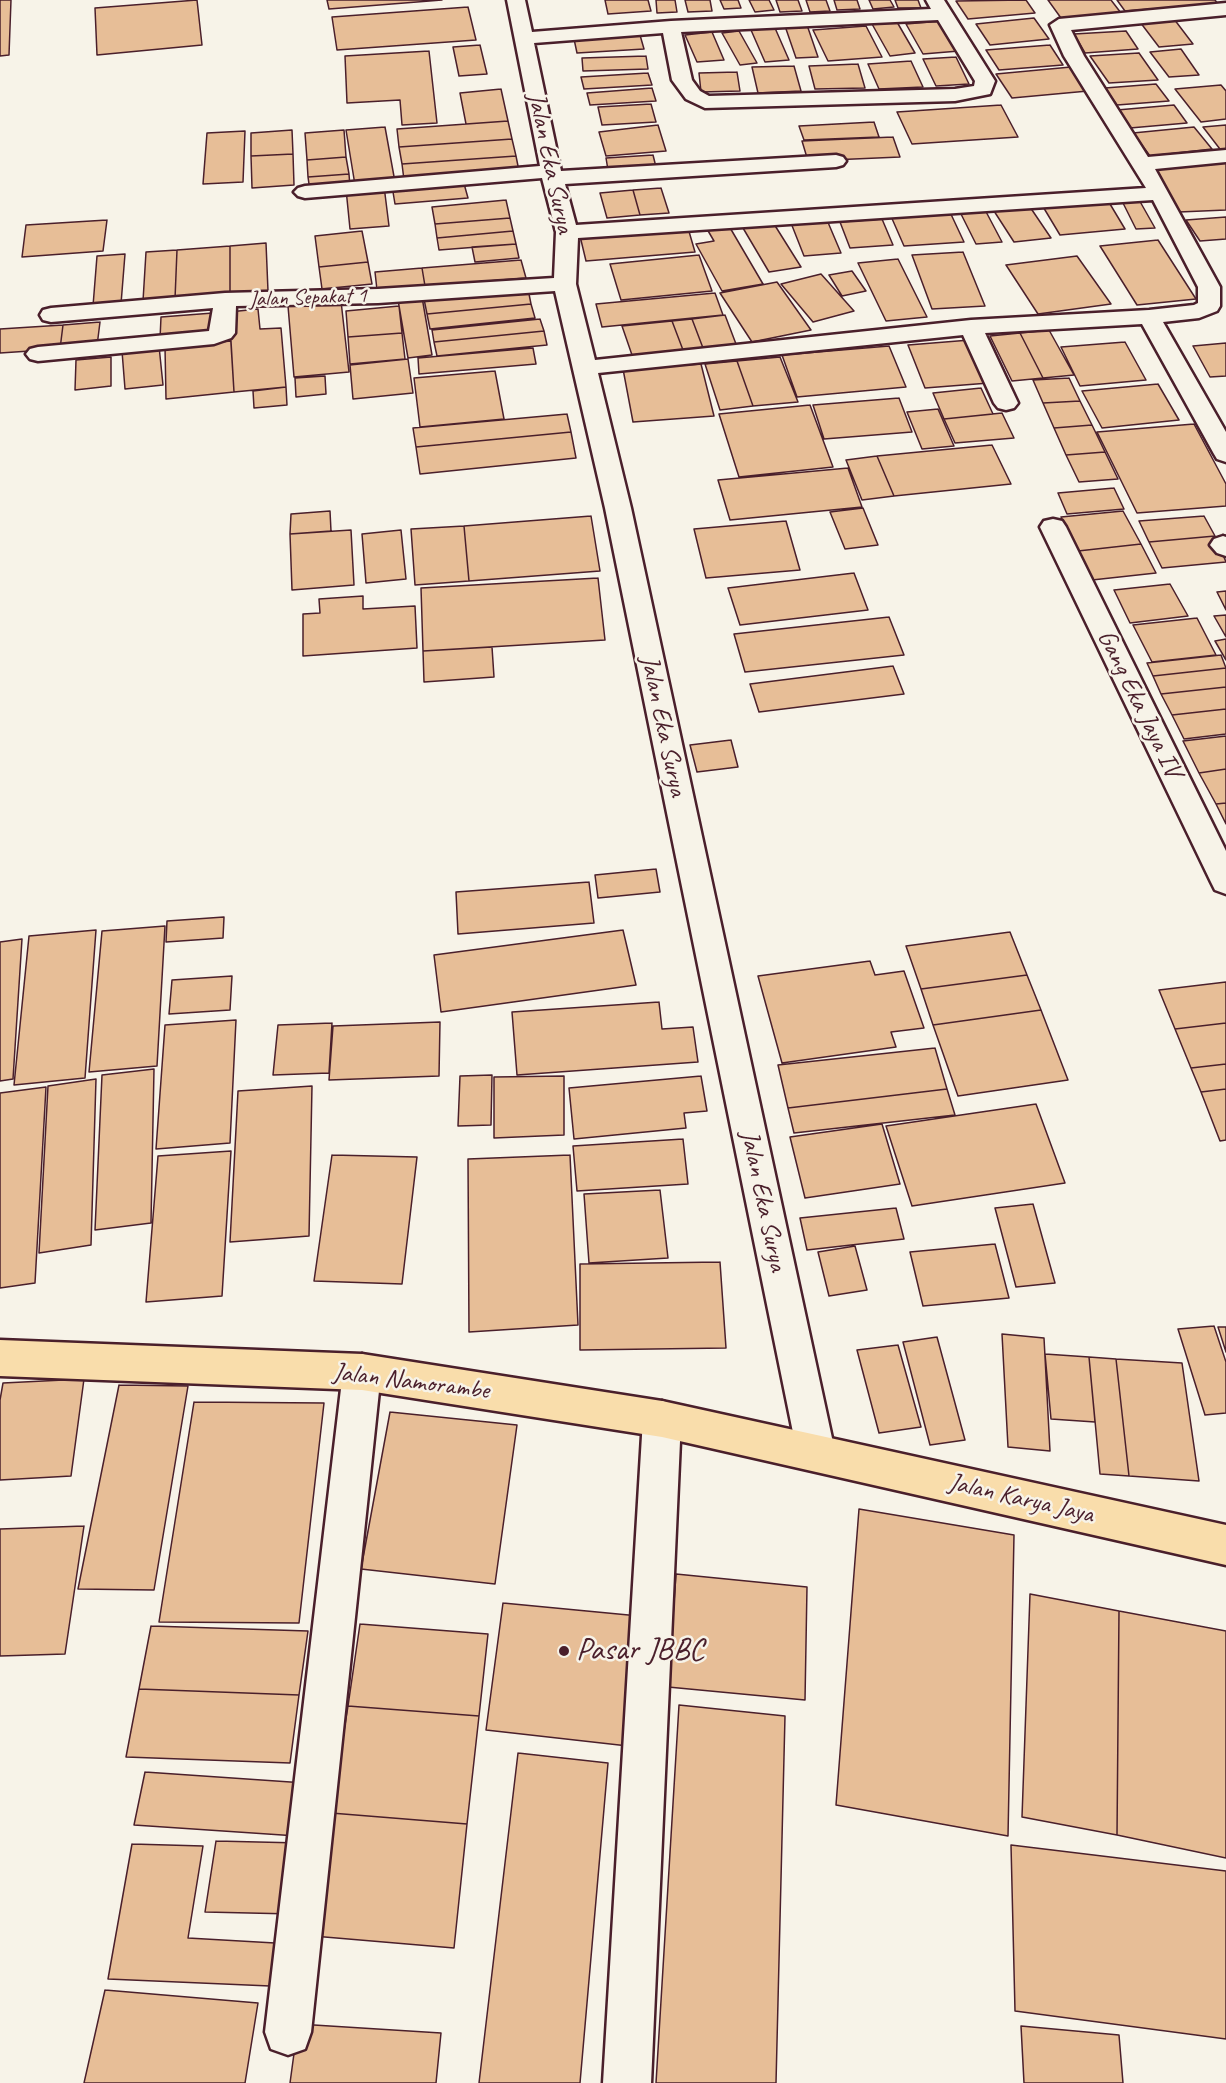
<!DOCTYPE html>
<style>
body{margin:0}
canvas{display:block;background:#f7f3e8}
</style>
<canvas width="1226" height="2083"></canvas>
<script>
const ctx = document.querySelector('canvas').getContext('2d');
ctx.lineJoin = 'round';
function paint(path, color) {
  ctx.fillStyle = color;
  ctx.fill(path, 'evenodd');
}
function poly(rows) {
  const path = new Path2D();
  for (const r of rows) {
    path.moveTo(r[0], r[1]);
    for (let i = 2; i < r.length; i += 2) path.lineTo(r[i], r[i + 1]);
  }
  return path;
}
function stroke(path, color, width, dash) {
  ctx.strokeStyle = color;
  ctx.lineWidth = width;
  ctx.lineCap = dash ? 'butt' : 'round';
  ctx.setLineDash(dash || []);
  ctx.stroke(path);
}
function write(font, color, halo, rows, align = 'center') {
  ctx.font = font + ' Caveat,sans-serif';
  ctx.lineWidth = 5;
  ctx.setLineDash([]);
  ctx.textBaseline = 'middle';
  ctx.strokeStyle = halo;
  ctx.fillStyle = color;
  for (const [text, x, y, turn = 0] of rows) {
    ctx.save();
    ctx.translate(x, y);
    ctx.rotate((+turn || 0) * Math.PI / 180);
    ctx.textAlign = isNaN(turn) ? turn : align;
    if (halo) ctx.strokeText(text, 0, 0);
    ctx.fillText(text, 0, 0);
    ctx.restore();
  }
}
const building = poly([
 [0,0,11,0,9,55,0,56,0,0],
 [197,0,202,45,97,55,95,8,197,0],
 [327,0,442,0,329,9,327,0],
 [605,0,648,0,651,11,608,14,605,0],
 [656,0,675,0,677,12,657,13,656,0],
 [685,0,710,0,712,11,688,12,685,0],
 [720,0,738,0,741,8,724,9,720,0],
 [749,0,769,0,774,10,755,12,749,0],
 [776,0,798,0,802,11,780,12,776,0],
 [806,0,826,0,830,11,810,12,806,0],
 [834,0,857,0,860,9,837,10,834,0],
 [869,0,890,0,894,7,873,9,869,0],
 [895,0,918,0,921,8,898,8,895,0],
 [1026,0,1035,13,968,19,956,1,1026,0],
 [1048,0,1111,0,1121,13,1061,18,1048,0],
 [1117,0,1215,0,1218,4,1125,11,1117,0],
 [468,7,476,40,337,50,332,17,468,7],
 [1034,18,1049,39,990,45,976,24,1034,18],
 [1174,19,1193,44,1159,47,1140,22,1174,19],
 [941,21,959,51,923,54,906,24,941,21],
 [897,22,915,53,890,56,872,24,897,22],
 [807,25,818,57,796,58,785,26,807,25],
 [866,26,882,57,828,61,813,30,866,26],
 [775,28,789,60,765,62,751,30,775,28],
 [739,31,757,63,740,65,722,33,739,31],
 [1126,31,1138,49,1085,53,1074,34,1126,31],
 [712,32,724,60,697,62,685,35,712,32],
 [640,35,644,49,577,53,574,39,640,35],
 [480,45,487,74,459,76,453,47,480,45],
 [1050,45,1063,65,999,70,986,50,1050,45],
 [1181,49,1199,75,1169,77,1150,52,1181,49],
 [429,51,437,123,402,125,400,100,347,103,345,56,429,51],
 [1139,53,1158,80,1109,83,1090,56,1139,53],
 [646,56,648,69,583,71,582,58,646,56],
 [956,57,969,84,936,86,923,59,956,57],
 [911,61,923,87,879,89,868,64,911,61],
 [858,64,865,88,815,89,809,66,858,64],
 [794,66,801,91,758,93,752,67,794,66],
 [1071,67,1088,91,1012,98,996,74,1071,67],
 [737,72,740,91,701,92,699,73,737,72],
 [648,73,652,85,584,89,581,77,648,73],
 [1156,84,1169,101,1117,105,1105,88,1156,84],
 [1221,85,1226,91,1226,119,1201,122,1175,89,1221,85],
 [652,88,656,101,590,105,587,93,652,88],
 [501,89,508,121,466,124,460,93,501,89],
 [651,104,656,122,602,125,598,107,651,104],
 [1001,105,1018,137,912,144,897,112,1001,105],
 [1174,105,1187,123,1130,128,1117,110,1174,105],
 [508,121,512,139,399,147,397,129,508,121],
 [874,122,879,137,804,140,799,126,874,122],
 [658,125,666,151,606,156,599,132,658,125],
 [1226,125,1226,153,1223,153,1203,127,1226,125],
 [385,127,395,182,355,185,346,130,385,127],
 [1194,127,1212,149,1150,156,1133,133,1194,127],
 [292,130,293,154,251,156,251,133,292,130],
 [344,130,346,157,307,160,305,133,344,130],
 [245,131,243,182,203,184,207,133,245,131],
 [893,137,900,157,808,161,802,141,893,137],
 [512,139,516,156,402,164,399,147,512,139],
 [293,154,294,185,252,188,251,156,293,154],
 [653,155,656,167,608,170,606,158,653,155],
 [516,156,519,171,404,180,402,164,516,156],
 [346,157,349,174,308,177,307,160,346,157],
 [1226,163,1226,210,1179,212,1155,166,1226,163],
 [349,174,350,187,310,191,308,177,349,174],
 [463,180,468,198,395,204,392,186,463,180],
 [384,186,389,226,350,229,346,189,384,186],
 [661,188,669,213,640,215,633,190,661,188],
 [633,190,640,215,607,218,600,193,633,190],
 [1138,198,1155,228,1136,229,1121,199,1138,198],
 [1107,199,1125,229,1060,235,1042,205,1107,199],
 [506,200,510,218,435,224,432,207,506,200],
 [983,206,1002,242,976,244,958,208,983,206],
 [1030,207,1051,238,1014,242,994,211,1030,207],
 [949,210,964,242,904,246,890,214,949,210],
 [1226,217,1226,239,1200,241,1186,220,1226,217],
 [510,218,513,231,437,238,435,224,510,218],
 [882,219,893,245,850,248,840,222,882,219],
 [107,220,103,251,22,257,26,225,107,220],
 [827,220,841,253,804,256,791,223,827,220],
 [774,224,801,267,769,272,743,228,774,224],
 [729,226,763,284,722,291,696,244,714,241,707,229,729,226],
 [688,228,695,252,586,261,580,236,688,228],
 [362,231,368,262,319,267,315,236,362,231],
 [513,231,516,244,439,250,437,238,513,231],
 [1158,240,1196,299,1137,305,1100,246,1158,240],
 [266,243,268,291,230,295,230,246,266,243],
 [516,244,519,258,475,262,472,247,516,244],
 [230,246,230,295,175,299,177,250,230,246],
 [177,250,175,299,143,301,146,252,177,250],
 [963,252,985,306,932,309,912,255,963,252],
 [125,254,121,304,93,306,97,256,125,254],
 [699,255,712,291,621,300,610,264,699,255],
 [1077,256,1111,304,1038,314,1006,265,1077,256],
 [898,259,927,317,886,321,858,263,898,259],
 [521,260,526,278,425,286,422,268,521,260],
 [368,262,372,284,322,289,319,267,368,262],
 [422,268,425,286,377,290,375,272,422,268],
 [852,271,866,291,842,296,829,275,852,271],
 [821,274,854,311,813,322,781,284,821,274],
 [777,282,811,330,752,342,720,293,777,282],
 [528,289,531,304,427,314,424,299,528,289],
 [715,293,723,315,602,327,596,304,715,293],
 [422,297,432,355,408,358,398,300,422,297],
 [341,301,349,372,294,377,288,306,341,301],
 [531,304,535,318,430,329,427,314,531,304],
 [399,306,402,333,348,337,346,311,399,306],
 [258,309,260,329,281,328,286,387,234,392,229,312,258,309],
 [213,313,213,335,160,339,161,317,213,313],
 [725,315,736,344,703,348,692,319,725,315],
 [540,319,544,331,434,342,432,330,540,319],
 [692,319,703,348,683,350,672,321,692,319],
 [672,321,683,350,632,355,622,326,672,321],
 [100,322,97,346,60,349,63,325,100,322],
 [63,325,60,349,0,353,0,329,63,325],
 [1049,330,1074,375,1043,378,1020,333,1049,330],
 [544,331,547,345,437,356,434,342,544,331],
 [402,333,405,359,350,364,348,337,402,333],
 [1020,333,1043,378,1012,381,990,336,1020,333],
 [970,340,989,383,925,388,908,345,970,340],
 [231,341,234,392,166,399,165,347,231,341],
 [1125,342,1146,380,1080,386,1061,347,1125,342],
 [1226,343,1226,376,1210,377,1193,346,1226,343],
 [159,346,163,385,125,389,122,351,159,346],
 [889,346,906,387,797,397,782,355,889,346],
 [533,348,536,364,419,374,418,358,533,348],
 [111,357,111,386,75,390,76,360,111,357],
 [780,357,798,402,753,406,737,361,780,357],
 [408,359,413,393,353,399,350,365,408,359],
 [737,361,753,406,720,410,705,364,737,361],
 [701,364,714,416,633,422,623,369,701,364],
 [495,371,504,419,420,427,414,378,495,371],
 [325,376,326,394,296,397,295,378,325,376],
 [1069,378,1080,401,1043,403,1033,380,1069,378],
 [1158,384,1179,420,1102,428,1082,391,1158,384],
 [286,387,287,405,254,408,253,391,286,387],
 [981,388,993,414,944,419,933,393,981,388],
 [899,398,912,432,824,439,813,405,899,398],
 [1080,401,1092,425,1054,428,1043,403,1080,401],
 [810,405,833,467,739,477,719,414,810,405],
 [938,409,954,446,922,449,907,412,938,409],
 [1002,413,1014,438,955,443,944,419,1002,413],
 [567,414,571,432,416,447,413,428,567,414],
 [1194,424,1226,484,1226,506,1137,513,1097,432,1194,424],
 [1092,425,1105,452,1066,455,1054,428,1092,425],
 [571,432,576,458,420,474,416,447,571,432],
 [992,445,1011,484,894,496,877,456,992,445],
 [1105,452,1118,479,1079,482,1066,455,1105,452],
 [877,456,894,496,862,500,846,460,877,456],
 [848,468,862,507,730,520,718,480,848,468],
 [1114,488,1124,509,1067,514,1058,493,1114,488],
 [863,508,878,545,845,549,830,512,863,508],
 [330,511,331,531,290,534,291,514,330,511],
 [1123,511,1141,544,1078,551,1061,517,1123,511],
 [591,516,600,571,469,581,464,526,591,516],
 [1204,516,1215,536,1149,542,1139,521,1204,516],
 [786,521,800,570,706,578,694,529,786,521],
 [464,526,469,581,415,585,411,529,464,526],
 [351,530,354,585,292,590,290,534,351,530],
 [401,530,406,579,366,583,362,534,401,530],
 [1215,536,1226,562,1162,568,1149,542,1215,536],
 [1141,544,1156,573,1092,580,1078,551,1141,544],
 [854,573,868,610,740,625,728,588,854,573],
 [598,578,605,640,423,651,421,588,598,578],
 [1170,584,1188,616,1130,623,1114,590,1170,584],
 [1226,591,1226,610,1217,592,1226,591],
 [363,596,363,609,415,606,417,648,303,656,303,614,320,613,319,599,363,596],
 [1226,615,1226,637,1214,616,1226,615],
 [889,617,904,655,745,672,734,634,889,617],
 [1197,618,1216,655,1152,662,1133,625,1197,618],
 [1226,639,1226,660,1215,641,1226,639],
 [492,647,494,677,424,682,423,651,492,647],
 [1221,655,1226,668,1153,676,1147,663,1221,655],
 [893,666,904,694,759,712,750,684,893,666],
 [1226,668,1226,687,1161,694,1153,676,1226,668],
 [1226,687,1226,709,1172,715,1161,694,1226,687],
 [1226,709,1226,734,1184,739,1172,715,1226,709],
 [1226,736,1226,769,1199,773,1183,741,1226,736],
 [731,740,738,767,697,772,690,745,731,740],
 [1226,769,1226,803,1216,804,1199,773,1226,769],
 [1226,803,1226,824,1216,804,1226,803],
 [656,869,660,892,598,898,595,875,656,869],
 [589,882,594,923,458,934,456,892,589,882],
 [224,917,223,938,166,942,167,921,224,917],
 [165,926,157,1066,89,1072,102,931,165,926],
 [96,930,85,1078,14,1085,29,936,96,930],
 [623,930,636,985,441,1012,434,955,623,930],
 [1010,932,1027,975,921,989,906,946,1010,932],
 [22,939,13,1079,0,1081,0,942,22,939],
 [870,961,875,975,904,971,924,1028,891,1032,896,1047,782,1063,758,976,870,961],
 [1027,975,1041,1010,933,1025,921,989,1027,975],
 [232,976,230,1010,169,1014,172,980,232,976],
 [1226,982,1226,1023,1175,1029,1159,990,1226,982],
 [659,1002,662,1029,693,1027,698,1062,517,1075,512,1012,659,1002],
 [1041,1010,1068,1080,958,1096,933,1025,1041,1010],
 [236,1020,230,1143,156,1149,165,1025,236,1020],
 [440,1022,439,1076,329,1080,333,1026,440,1022],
 [332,1023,329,1073,273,1075,278,1025,332,1023],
 [1226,1023,1226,1064,1191,1068,1175,1029,1226,1023],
 [935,1048,947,1089,788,1108,778,1065,935,1048],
 [1226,1064,1226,1089,1201,1092,1191,1068,1226,1064],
 [154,1069,151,1223,95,1230,102,1075,154,1069],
 [492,1075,491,1125,458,1126,460,1076,492,1075],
 [564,1076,564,1135,494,1138,494,1077,564,1076],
 [701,1076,707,1111,684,1113,686,1128,574,1139,569,1088,701,1076],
 [96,1079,91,1245,39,1253,48,1086,96,1079],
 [312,1086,309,1236,230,1242,238,1091,312,1086],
 [46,1087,35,1283,0,1288,0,1093,46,1087],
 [947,1089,955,1115,794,1133,788,1108,947,1089],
 [1226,1089,1226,1140,1220,1141,1201,1092,1226,1089],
 [1036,1104,1065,1183,912,1206,886,1126,1036,1104],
 [882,1124,900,1184,805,1198,790,1137,882,1124],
 [683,1139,688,1184,577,1191,573,1146,683,1139],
 [231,1151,222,1296,146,1302,158,1156,231,1151],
 [332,1155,417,1157,402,1284,314,1281,332,1155],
 [570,1155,578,1325,469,1332,468,1159,570,1155],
 [660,1190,668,1258,589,1263,584,1194,660,1190],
 [1033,1204,1055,1283,1016,1287,995,1208,1033,1204],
 [896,1208,904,1239,807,1250,800,1218,896,1208],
 [995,1244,1009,1298,923,1306,910,1252,995,1244],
 [855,1246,867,1290,829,1296,818,1252,855,1246],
 [720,1262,726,1348,580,1350,580,1264,720,1262],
 [1214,1326,1226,1362,1226,1413,1205,1415,1178,1329,1214,1326],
 [1218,1327,1226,1327,1226,1352,1218,1327],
 [1002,1334,1044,1338,1050,1451,1008,1447,1002,1334],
 [937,1337,965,1440,930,1445,903,1342,937,1337],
 [898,1345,921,1427,879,1433,857,1350,898,1345],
 [1045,1354,1089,1357,1095,1422,1051,1419,1045,1354],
 [1089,1357,1116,1359,1129,1476,1100,1474,1089,1357],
 [1116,1359,1182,1363,1199,1481,1129,1476,1116,1359],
 [84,1379,71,1476,0,1480,0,1400,3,1383,84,1379],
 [119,1385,188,1386,154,1590,78,1589,119,1385],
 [194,1402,324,1403,299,1623,159,1622,194,1402],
 [390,1412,517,1425,495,1584,361,1569,390,1412],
 [859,1509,1014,1535,1008,1836,836,1805,859,1509],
 [84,1526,65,1654,0,1656,0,1529,84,1526],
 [676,1574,807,1587,805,1700,668,1687,676,1574],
 [1030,1594,1119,1611,1117,1835,1022,1817,1030,1594],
 [503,1603,639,1616,628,1746,486,1730,503,1603],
 [1119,1611,1226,1631,1226,1858,1117,1835,1119,1611],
 [360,1624,488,1634,479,1716,348,1706,360,1624],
 [151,1626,308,1631,299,1695,139,1689,151,1626],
 [139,1689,299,1695,290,1763,126,1757,139,1689],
 [679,1705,785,1716,776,2083,656,2083,679,1705],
 [348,1706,479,1716,467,1824,331,1813,348,1706],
 [518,1753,608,1763,580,2083,479,2083,518,1753],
 [145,1772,305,1783,297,1836,134,1825,145,1772],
 [331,1813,467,1824,454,1948,313,1936,331,1813],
 [216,1841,300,1843,293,1914,205,1912,216,1841],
 [132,1844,203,1846,188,1938,275,1943,270,1986,108,1979,132,1844],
 [1011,1845,1226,1871,1226,2039,1015,2011,1011,1845],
 [105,1990,258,2003,245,2083,84,2083,105,1990],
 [298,2024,441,2033,436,2083,290,2083,298,2024],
 [1021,2026,1119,2035,1123,2083,1024,2083,1021,2026]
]);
const minor = poly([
 [507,0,525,0,532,32,671,21,931,9,926,0,944,0,995,81,990,94,955,101,705,108,686,99,672,80,663,33,534,43,561,171,836,155,843,157,846,161,843,165,836,167,565,184,576,225,1146,188,1064,56,1050,25,1059,19,1226,3,1226,15,1071,30,1084,56,1148,157,1226,150,1226,162,1155,169,1220,287,1220,306,1217,311,1199,318,1163,322,1226,432,1226,462,1217,459,1214,454,1142,324,985,333,1018,403,1014,408,1006,410,998,408,994,403,963,335,598,373,631,508,835,1452,830,1465,816,1471,802,1465,797,1452,605,508,555,291,378,303,236,306,235,333,231,338,214,344,38,361,30,359,26,354,30,349,38,347,209,331,213,308,51,322,43,320,40,315,43,310,51,308,225,293,378,289,554,278,556,232,542,178,305,198,298,196,294,192,298,188,305,186,540,166,507,0],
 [938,20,975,81,974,86,955,89,709,96,700,91,692,80,681,32,938,20],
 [1153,200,1198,287,1198,303,1194,305,1149,310,971,320,595,360,576,284,578,238,1153,200],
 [1053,519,1062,521,1066,527,1226,851,1226,894,1215,890,1211,882,1040,527,1044,521,1053,519],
 [1223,536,1226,537,1226,556,1217,553,1210,545,1214,539,1223,536],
 [362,1354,375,1359,381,1372,311,2032,305,2049,288,2055,271,2049,265,2032,343,1372,349,1359,362,1354],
 [662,1401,676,1406,681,1419,651,2083,603,2083,643,1419,648,1406,662,1401]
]);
const major = poly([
 [0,1340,362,1354,662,1401,1226,1525,1226,1565,662,1437,362,1390,0,1376,0,1340]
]);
const markers = [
 [564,1651,6,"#4a1f2b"]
];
const farStreetnames = [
 ["Jalan Sepakat 1",308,298,-2]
];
const streetNames = [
 ["Jalan Eka Surya",550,163,78],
 ["Gang Eka Jaya IV",1139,704,64],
 ["Jalan Eka Surya",663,726,78],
 ["Jalan Eka Surya",763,1201,78],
 ["Jalan Namorambe",411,1382,7],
 ["Jalan Karya Jaya",1021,1499,13]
];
const nearPoinames = [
 ["Pasar JBBC",576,1651]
];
paint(building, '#e7be97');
stroke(building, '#4a1f2b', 1.5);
stroke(minor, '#4a1f2b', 5);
stroke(major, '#4a1f2b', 5);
paint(minor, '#f7f3e8');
paint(major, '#f9ddab');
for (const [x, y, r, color] of markers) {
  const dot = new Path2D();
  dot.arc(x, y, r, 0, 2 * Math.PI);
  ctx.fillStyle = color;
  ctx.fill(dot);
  stroke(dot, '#f7f3e8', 2);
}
write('22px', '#4a1f2b', '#f7f3e8', farStreetnames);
write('26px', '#4a1f2b', '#f7f3e8', streetNames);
write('32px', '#4a1f2b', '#f7f3e8', nearPoinames, 'left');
</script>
